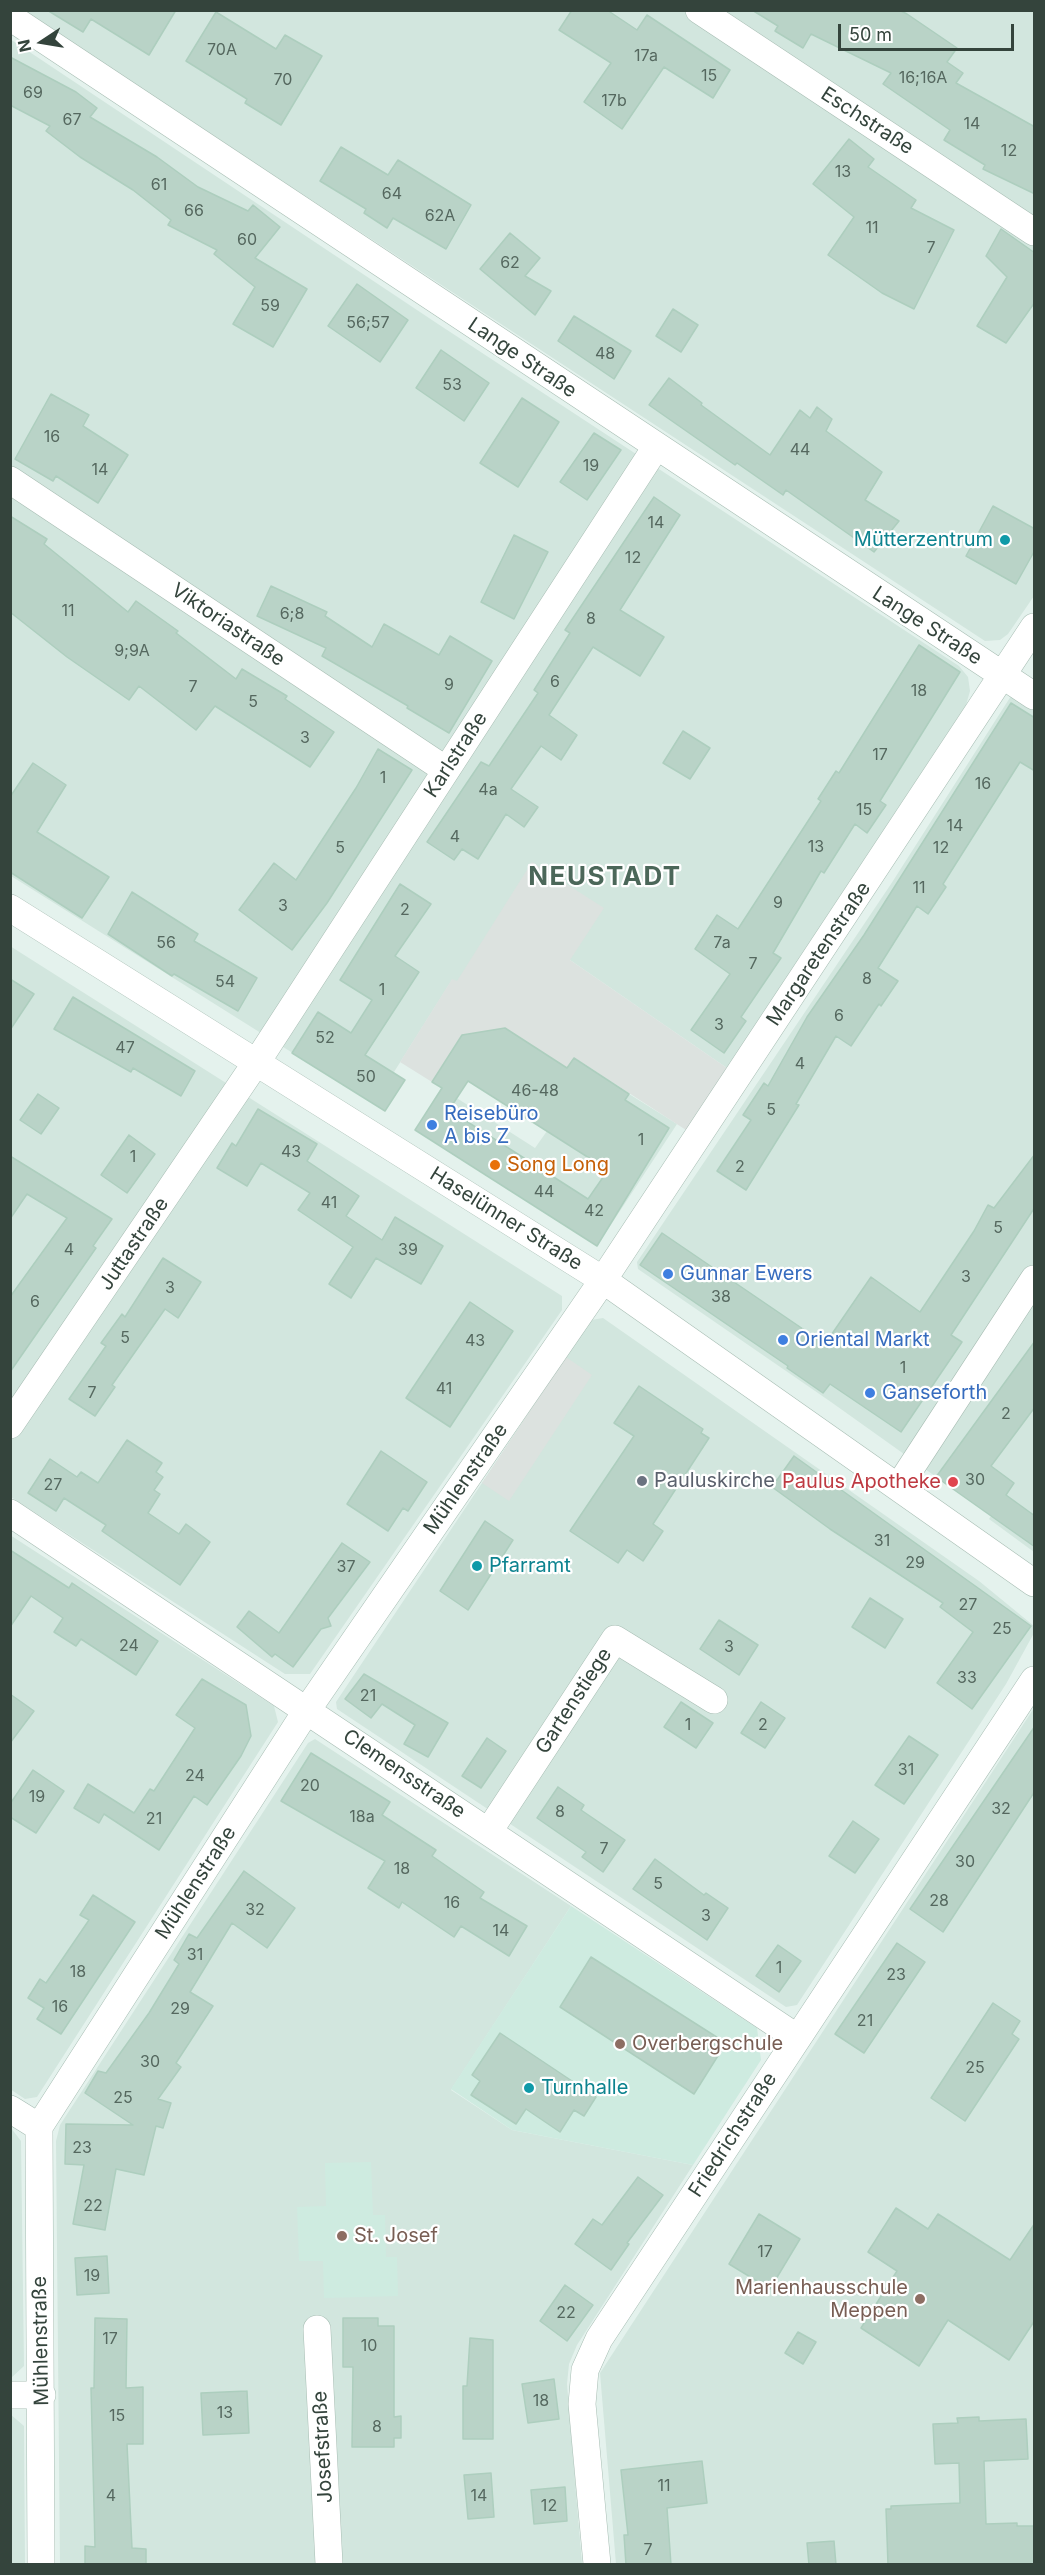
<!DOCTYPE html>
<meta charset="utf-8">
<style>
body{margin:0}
#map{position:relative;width:1045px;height:2575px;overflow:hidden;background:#e4f2ed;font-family:Inter,sans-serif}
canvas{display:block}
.frame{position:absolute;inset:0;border:12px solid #34443c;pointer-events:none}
.north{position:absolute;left:12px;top:12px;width:60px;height:60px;-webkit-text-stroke:4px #fff;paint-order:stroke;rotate:258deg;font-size:16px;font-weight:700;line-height:24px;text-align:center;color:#34443c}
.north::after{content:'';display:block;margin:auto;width:21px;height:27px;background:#34443c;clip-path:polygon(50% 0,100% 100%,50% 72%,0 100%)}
.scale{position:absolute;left:838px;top:24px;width:176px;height:27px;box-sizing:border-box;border:3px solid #34443c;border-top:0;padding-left:8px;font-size:18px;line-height:21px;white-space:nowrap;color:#34443c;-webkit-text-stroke:4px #fff;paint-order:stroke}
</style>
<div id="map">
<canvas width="1045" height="2575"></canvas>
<div class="frame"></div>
<div class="north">N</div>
<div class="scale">50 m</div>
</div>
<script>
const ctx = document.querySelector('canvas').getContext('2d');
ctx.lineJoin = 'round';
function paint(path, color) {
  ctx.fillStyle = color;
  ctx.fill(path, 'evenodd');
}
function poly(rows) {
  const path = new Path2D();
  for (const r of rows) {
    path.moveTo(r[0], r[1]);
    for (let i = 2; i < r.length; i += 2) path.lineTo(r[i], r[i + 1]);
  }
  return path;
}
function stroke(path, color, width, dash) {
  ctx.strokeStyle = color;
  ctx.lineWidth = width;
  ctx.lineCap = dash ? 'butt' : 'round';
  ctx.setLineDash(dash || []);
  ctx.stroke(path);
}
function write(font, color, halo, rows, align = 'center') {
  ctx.font = font + ' Inter,sans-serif';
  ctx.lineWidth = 4.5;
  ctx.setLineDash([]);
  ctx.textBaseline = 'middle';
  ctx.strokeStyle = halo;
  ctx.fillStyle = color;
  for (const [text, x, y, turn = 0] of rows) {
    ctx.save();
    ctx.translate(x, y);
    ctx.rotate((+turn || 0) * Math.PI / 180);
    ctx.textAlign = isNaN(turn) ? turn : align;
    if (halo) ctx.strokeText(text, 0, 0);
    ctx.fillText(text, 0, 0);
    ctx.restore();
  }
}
const residential = poly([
 [23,11,1034,11,1034,596,1008,634,1000,640,985,641],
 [10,39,438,324,959,666,968,677,970,691,966,705,727,1068,570,960,457,982,452,980,394,1072,405,1080,385,1111,11,876],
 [1011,696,1034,711,1034,1552,989,1519,991,1516,831,1402,638,1269,637,1262,891,884],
 [10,946,562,1296,562,1310,310,1674,285,1674,11,1497],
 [441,1088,535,1148,547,1131,588,1157,629,1094,677,1124,597,1246,415,1130],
 [603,1318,979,1581,1034,1626,1034,1633,1006,1684,797,2005,786,2007,337,1709,336,1702,566,1357,591,1320],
 [10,1535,274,1706,278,1722,37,2097,25,2099,10,2089],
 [1034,1708,1034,2564,616,2564,600,2373],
 [315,1739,571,1906,451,2090,512,2130,693,2165,577,2345,569,2364,567,2384,582,2564,60,2564,56,2141,60,2125,308,1743],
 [11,2128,21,2141,24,2366,11,2378],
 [10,2414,24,2426,25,2564,11,2564]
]);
const education = poly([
 [571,1906,757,2028,761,2060,693,2165,512,2130,451,2089],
 [371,2162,373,2215,385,2215,386,2257,397,2257,398,2296,324,2298,323,2261,299,2261,297,2207,326,2206,325,2163]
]);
const parking = poly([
 [532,862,604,908,570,960,727,1068,686,1130,575,1058,567,1068,505,1028,462,1035,432,1082,400,1062,452,979,457,981],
 [566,1357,592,1375,509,1501,482,1483]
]);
const building = poly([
 [47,10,176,10,149,55,91,19,83,32,47,10],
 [572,10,607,10,637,30,647,15,730,70,713,98,664,67,622,129,584,102,611,63,559,30,572,10],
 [752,10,899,10,907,14,957,48,947,62,963,73,956,83,1035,127,1035,194,983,169,985,165,944,140,950,130,883,84,891,73,811,34,803,48,775,31,778,26,752,10],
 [216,12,276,49,285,35,322,56,281,125,245,103,247,99,186,61,216,12],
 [10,57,76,92,97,108,90,117,157,157,198,187,248,211,253,205,280,227,255,258,307,289,273,347,233,324,255,287,214,254,217,250,168,225,171,220,133,190,80,157,46,131,50,126,10,105,10,57],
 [849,139,874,159,868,167,916,200,911,208,954,230,914,309,882,293,828,255,854,217,813,184,849,139],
 [341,147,388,175,398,160,471,205,446,249,393,218,387,228,364,213,366,209,320,181,341,147],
 [1001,229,1035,253,1035,302,1006,343,977,326,1007,277,986,256,1001,229],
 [510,233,540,258,525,276,551,291,535,315,480,269,510,233],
 [357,284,408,320,380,362,328,326,357,284],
 [673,309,698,325,681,352,656,336,673,309],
 [574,316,631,351,614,379,558,341,574,316],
 [441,350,489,383,464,421,416,388,441,350],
 [669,378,702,403,701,405,770,455,800,410,810,418,817,407,832,419,826,431,882,472,865,500,899,521,874,552,786,490,783,495,737,463,735,465,649,405,669,378],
 [51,394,89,415,83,426,128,455,98,503,56,476,53,481,15,459,51,394],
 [522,398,559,422,518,487,480,463,522,398],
 [594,433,621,450,587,500,560,482,594,433],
 [654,497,680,515,620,610,664,637,640,676,593,647,549,715,577,735,561,760,541,746,511,789,538,807,524,827,506,814,478,859,462,849,454,860,427,842,481,762,489,766,538,693,534,690,570,633,565,630,654,497],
 [993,506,1035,529,1035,550,1016,584,966,556,993,506],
 [10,516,47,539,44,544,128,612,136,601,178,631,176,633,236,679,242,669,287,696,285,699,334,732,310,767,215,706,196,730,139,686,129,700,67,657,10,612,10,516],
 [514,535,548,552,514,619,481,602,514,535],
 [271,586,327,612,325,616,372,647,384,624,439,655,450,636,492,661,449,733,407,708,408,706,322,656,326,648,257,616,271,586],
 [919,645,960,672,880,801,886,805,867,833,855,824,824,873,821,871,773,953,781,958,741,1017,746,1021,724,1053,691,1030,730,974,695,949,717,915,738,929,821,801,818,799,836,771,839,773,919,645],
 [1011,703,1035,718,1035,771,1020,762,943,884,946,887,928,914,917,906,878,968,898,981,881,1006,879,1004,851,1046,836,1036,796,1104,799,1105,746,1190,717,1171,751,1120,743,1115,764,1083,768,1086,807,1017,864,935,1011,703],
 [683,731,710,748,690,779,663,763,683,731],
 [378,749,412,770,327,903,292,950,239,910,274,863,296,880,356,788,378,749],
 [33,763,66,785,37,832,109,877,82,918,10,872,10,797,33,763],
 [400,884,431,904,395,956,419,972,365,1055,405,1080,385,1111,292,1053,318,1012,351,1033,372,1000,340,980,400,884],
 [132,892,198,934,194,941,257,978,238,1011,174,974,172,976,108,934,132,892],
 [10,979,34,994,10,1030,10,979],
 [73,997,195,1071,181,1096,133,1068,131,1072,54,1029,73,997],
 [505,1028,567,1068,574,1058,629,1094,625,1100,669,1128,597,1246,415,1130,442,1088,432,1082,462,1035,505,1028],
 [468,1081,608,1170,588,1199,449,1110,468,1081],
 [38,1094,59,1108,41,1134,20,1120,38,1094],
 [258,1109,317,1144,307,1161,359,1196,346,1216,382,1240,395,1217,443,1246,421,1284,376,1258,351,1298,329,1284,353,1247,298,1210,310,1193,261,1163,247,1186,217,1168,232,1143,236,1146,258,1109],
 [129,1135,155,1154,127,1193,101,1175,129,1135],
 [1035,1154,1035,1207,951,1335,962,1342,901,1432,830,1384,823,1393,787,1368,788,1366,640,1265,662,1233,825,1344,871,1277,920,1312,974,1231,988,1205,994,1208,1035,1154],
 [10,1156,112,1219,93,1246,96,1248,10,1372,10,1297,67,1218,27,1194,10,1219,10,1156],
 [163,1258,201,1282,178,1318,165,1309,112,1385,115,1387,95,1416,69,1399,106,1346,101,1343,122,1314,125,1317,163,1258],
 [470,1302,513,1331,450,1427,406,1398,470,1302],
 [1035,1341,1035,1407,991,1466,1014,1483,1006,1495,1035,1516,1035,1547,936,1477,1035,1341],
 [639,1386,703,1429,701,1433,709,1438,653,1524,663,1531,643,1561,627,1550,618,1563,570,1531,634,1436,614,1423,639,1386],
 [127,1440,162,1463,156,1472,163,1477,154,1490,160,1494,148,1513,179,1534,186,1524,210,1542,180,1585,102,1531,106,1525,64,1498,56,1511,28,1493,50,1459,77,1477,81,1472,98,1483,127,1440],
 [381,1451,427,1482,408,1511,403,1508,388,1531,347,1504,381,1451],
 [794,1456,1031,1626,972,1709,937,1683,973,1632,940,1607,943,1603,830,1529,772,1487,794,1456],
 [485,1521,513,1540,468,1610,440,1591,485,1521],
 [342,1543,370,1562,328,1618,331,1626,321,1629,293,1667,275,1654,272,1657,237,1627,249,1611,279,1633,342,1543],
 [10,1550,69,1588,72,1583,158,1641,136,1675,81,1639,76,1646,54,1632,63,1618,31,1596,10,1627,10,1550],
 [870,1598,903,1619,885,1648,852,1627,870,1598],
 [719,1620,758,1645,739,1675,700,1649,719,1620],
 [364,1674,448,1723,428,1757,404,1744,415,1725,382,1704,371,1718,345,1699,364,1674],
 [202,1679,246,1705,251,1736,241,1756,207,1805,194,1796,159,1850,104,1814,99,1823,74,1808,88,1784,134,1813,150,1789,154,1791,195,1728,176,1715,202,1679],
 [10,1694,34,1711,10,1743,10,1694],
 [681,1702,713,1723,696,1748,664,1727,681,1702],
 [761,1702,785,1718,765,1748,741,1733,761,1702],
 [1035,1726,1035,1791,943,1932,910,1909,1035,1726],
 [909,1736,938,1755,904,1804,875,1785,909,1736],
 [487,1738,506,1751,481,1788,462,1776,487,1738],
 [311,1753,390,1802,382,1815,436,1850,432,1856,484,1892,480,1898,527,1926,509,1956,461,1926,454,1937,402,1902,399,1908,368,1888,385,1861,281,1801,311,1753],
 [33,1770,64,1791,36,1833,10,1817,10,1804,33,1770],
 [558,1787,584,1805,581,1810,625,1840,603,1872,582,1857,586,1852,537,1818,558,1787],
 [853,1821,879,1839,855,1873,829,1856,853,1821],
 [655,1859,704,1895,706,1893,728,1908,707,1940,633,1889,655,1859],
 [244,1871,295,1908,267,1948,232,1923,190,1992,213,2006,176,2063,181,2067,158,2099,171,2103,163,2128,156,2126,144,2175,116,2169,105,2230,73,2224,84,2165,65,2164,66,2124,133,2125,85,2093,98,2071,106,2073,149,2013,179,1964,174,1960,189,1934,197,1938,244,1871],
 [93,1895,135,1922,61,2034,37,2019,44,2008,28,1998,40,1979,46,1983,89,1920,80,1915,93,1895],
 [897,1943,925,1962,864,2053,835,2034,897,1943],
 [778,1945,801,1961,779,1992,756,1976,778,1945],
 [591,1957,726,2043,694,2094,560,2007,591,1957],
 [993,2003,1020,2021,1012,2034,1019,2039,965,2121,931,2098,993,2003],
 [500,2033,596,2097,584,2116,574,2110,560,2132,526,2109,516,2124,471,2095,480,2081,472,2075,500,2033],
 [638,2177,663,2195,627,2243,629,2244,611,2270,575,2244,593,2219,602,2225,638,2177],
 [896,2208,928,2229,938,2214,1010,2260,1035,2223,1035,2320,1009,2360,948,2320,919,2366,861,2328,897,2271,868,2252,896,2208],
 [759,2214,800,2239,770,2289,729,2264,759,2214],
 [107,2256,109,2293,77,2295,75,2258,107,2256],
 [565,2285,593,2305,567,2341,540,2321,565,2285],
 [95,2318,127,2319,126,2388,143,2387,143,2444,127,2444,132,2548,146,2549,146,2565,85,2565,85,2546,95,2547,91,2388,94,2388,95,2318],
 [343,2318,378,2318,378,2326,394,2326,394,2417,401,2416,401,2438,394,2438,394,2447,352,2447,353,2367,343,2367,343,2318],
 [798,2332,816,2342,803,2364,785,2353,798,2332],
 [470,2338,493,2340,493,2439,463,2439,463,2386,467,2386,470,2338],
 [554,2379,559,2419,528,2423,522,2384,554,2379],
 [247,2391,249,2433,203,2435,201,2393,247,2391],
 [979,2417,979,2421,1026,2419,1028,2459,984,2461,986,2524,1017,2523,1017,2526,1035,2526,1035,2565,888,2565,886,2509,891,2509,891,2506,960,2503,959,2463,935,2464,933,2424,958,2423,957,2418,979,2417],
 [702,2461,707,2503,667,2508,671,2565,626,2565,624,2535,628,2535,621,2470,702,2461],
 [491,2473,494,2517,468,2519,464,2475,491,2473],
 [565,2487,567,2521,534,2524,531,2490,565,2487],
 [834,2541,836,2565,809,2565,807,2543,834,2541]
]);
const minor = poly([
 [699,10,1034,232],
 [10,17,1034,696],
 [10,480,446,770],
 [10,908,603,1280,1034,1583],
 [10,1425,264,1051,656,447],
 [899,1486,1034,1279],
 [10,1513,796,2037],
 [489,1831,615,1639,714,1700],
 [10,2109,39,2127],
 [317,2329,329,2564],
 [10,2395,42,2395],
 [41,2564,39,2127,307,1710,603,1280,1034,627],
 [597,2564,582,2404,585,2370,599,2339,1034,1680]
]);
const markers = [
 [1005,540,6,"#0f9aa8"],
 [432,1125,6,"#3f7fe0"],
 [495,1165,6,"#e8710a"],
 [668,1274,6,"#3f7fe0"],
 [783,1340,6,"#3f7fe0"],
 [870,1393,6,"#3f7fe0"],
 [642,1481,6,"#6b7280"],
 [953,1482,6,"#e0444e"],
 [477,1566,6,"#0f9aa8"],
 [620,2044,6,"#8d6e63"],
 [529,2088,6,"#0f9aa8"],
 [342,2236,6,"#8d6e63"],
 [920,2299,6,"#8d6e63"]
];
const numberNames = [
 ["70A",222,50],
 ["17a",646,56],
 ["15",709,76],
 ["16;16A",923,78],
 ["70",283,80],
 ["69",33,93],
 ["17b",614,101],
 ["67",72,120],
 ["14",972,124],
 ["12",1009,151],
 ["13",843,172],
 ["61",159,185],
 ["64",392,194],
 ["66",194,211],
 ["62A",440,216],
 ["11",872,228],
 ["60",247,240],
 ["7",931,248],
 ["62",510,263],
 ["59",270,306],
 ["56;57",368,323],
 ["48",605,354],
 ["53",452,385],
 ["16",52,437],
 ["44",800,450],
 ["19",591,466],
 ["14",100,470],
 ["14",656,523],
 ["12",633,558],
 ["11",68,611],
 ["6;8",292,614],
 ["8",591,619],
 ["9;9A",132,651],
 ["6",555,682],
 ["9",449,685],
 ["7",193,687],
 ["18",919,691],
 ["5",253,702],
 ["3",305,738],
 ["17",880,755],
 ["1",383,778],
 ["16",983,784],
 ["4a",488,790],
 ["15",864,810],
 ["14",955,826],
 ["4",455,837],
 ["13",816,847],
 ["5",340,848],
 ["12",941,848],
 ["11",919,888],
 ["9",778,903],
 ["3",283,906],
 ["2",405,910],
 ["56",166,943],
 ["7a",722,943],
 ["7",753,964],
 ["8",867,979],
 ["54",225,982],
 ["1",382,990],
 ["6",839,1016],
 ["3",719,1025],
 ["52",325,1038],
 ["47",125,1048],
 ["4",800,1064],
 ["50",366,1077],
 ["46-48",535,1091],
 ["5",771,1110],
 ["1",641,1140],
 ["43",291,1152],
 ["1",133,1157],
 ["2",740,1167],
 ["44",544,1192],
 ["41",329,1203],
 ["42",594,1211],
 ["5",998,1228],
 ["4",69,1250],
 ["39",408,1250],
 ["3",966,1277],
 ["3",170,1288],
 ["38",721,1297],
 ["6",35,1302],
 ["5",125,1338],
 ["43",475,1341],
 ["1",903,1368],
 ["41",444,1389],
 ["7",92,1393],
 ["2",1006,1414],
 ["30",975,1480],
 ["27",53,1485],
 ["31",882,1541],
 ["29",915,1563],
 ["37",346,1567],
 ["27",968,1605],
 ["25",1002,1629],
 ["24",129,1646],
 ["3",729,1647],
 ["33",967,1678],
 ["21",368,1696],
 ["1",688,1725],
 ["2",763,1725],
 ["31",906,1770],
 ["24",195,1776],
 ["20",310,1786],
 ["19",37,1797],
 ["32",1001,1809],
 ["8",560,1812],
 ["18a",362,1817],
 ["21",154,1819],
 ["7",604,1849],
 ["30",965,1862],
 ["18",402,1869],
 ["5",658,1884],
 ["28",939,1901],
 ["16",452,1903],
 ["32",255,1910],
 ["3",706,1916],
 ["14",501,1931],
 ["31",195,1955],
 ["1",779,1968],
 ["18",78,1972],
 ["23",896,1975],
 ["16",60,2007],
 ["29",180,2009],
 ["21",865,2021],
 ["30",150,2062],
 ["25",975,2068],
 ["25",123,2098],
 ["23",82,2148],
 ["22",93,2206],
 ["17",765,2252],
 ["19",92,2276],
 ["22",566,2313],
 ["17",110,2339],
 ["10",369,2346],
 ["18",541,2401],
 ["13",225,2413],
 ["15",117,2416],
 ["8",377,2427],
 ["11",664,2486],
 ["4",111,2496],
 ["14",479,2496],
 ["12",549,2506],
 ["7",648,2550]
];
const streetNames = [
 ["Eschstraße",867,121,33],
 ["Lange Straße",522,358,34],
 ["Viktoriastraße",228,625,34],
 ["Lange Straße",927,626,33],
 ["Karlstraße",456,755,-57],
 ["Margaretenstraße",819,954,-56],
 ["Haselünner Straße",506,1219,32],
 ["Juttastraße",134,1244,-56],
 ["Mühlenstraße",466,1479,-55],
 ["Gartenstiege",574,1701,-57],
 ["Clemensstraße",404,1774,34],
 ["Mühlenstraße",196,1883,-57],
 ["Friedrichstraße",733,2135,-57],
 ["Mühlenstraße",41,2341,-91],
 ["Josefstraße",323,2447,-93]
];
const cultureNames = [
 ["Mütterzentrum",993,540,"right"],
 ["Pfarramt",489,1566],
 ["Turnhalle",541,2088]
];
const shopNames = [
 ["Reisebüro",444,1114],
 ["A bis Z",444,1137],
 ["Gunnar Ewers",680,1274],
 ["Oriental Markt",795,1340],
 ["Ganseforth",882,1393]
];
const foodNames = [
 ["Song Long",507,1165]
];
const worshipNames = [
 ["Pauluskirche",654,1481]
];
const healthNames = [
 ["Paulus Apotheke",941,1482]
];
const educationNames = [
 ["Overbergschule",632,2044],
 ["St. Josef",354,2236],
 ["Marienhausschule",908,2288,"right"],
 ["Meppen",908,2311,"right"]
];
const districtNames = [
 ["NEUSTADT",605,877]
];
paint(residential, '#d2e6de');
paint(education, '#ceebe0');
paint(parking, '#dce2df');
paint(building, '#b9d3c7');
stroke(building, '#adcebe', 1.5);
stroke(minor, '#a7bdb3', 28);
stroke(minor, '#fff', 27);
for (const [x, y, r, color] of markers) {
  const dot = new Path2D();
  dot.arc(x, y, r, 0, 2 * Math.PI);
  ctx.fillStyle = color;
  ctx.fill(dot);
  stroke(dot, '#fff', 2);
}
write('16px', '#55685f', null, numberNames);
write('20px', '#34443c', '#fff', streetNames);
write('20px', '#0d838f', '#fff', cultureNames, 'left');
write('20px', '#366cbe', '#fff', shopNames, 'left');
write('20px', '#c56008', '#fff', foodNames, 'left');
write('20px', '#5b616d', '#fff', worshipNames, 'left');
write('20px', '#be3a42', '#fff', healthNames, 'right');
write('20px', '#785e54', '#fff', educationNames, 'left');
ctx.letterSpacing = '1.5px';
write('bold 26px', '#4b6759', '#fff', districtNames);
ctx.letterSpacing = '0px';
</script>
